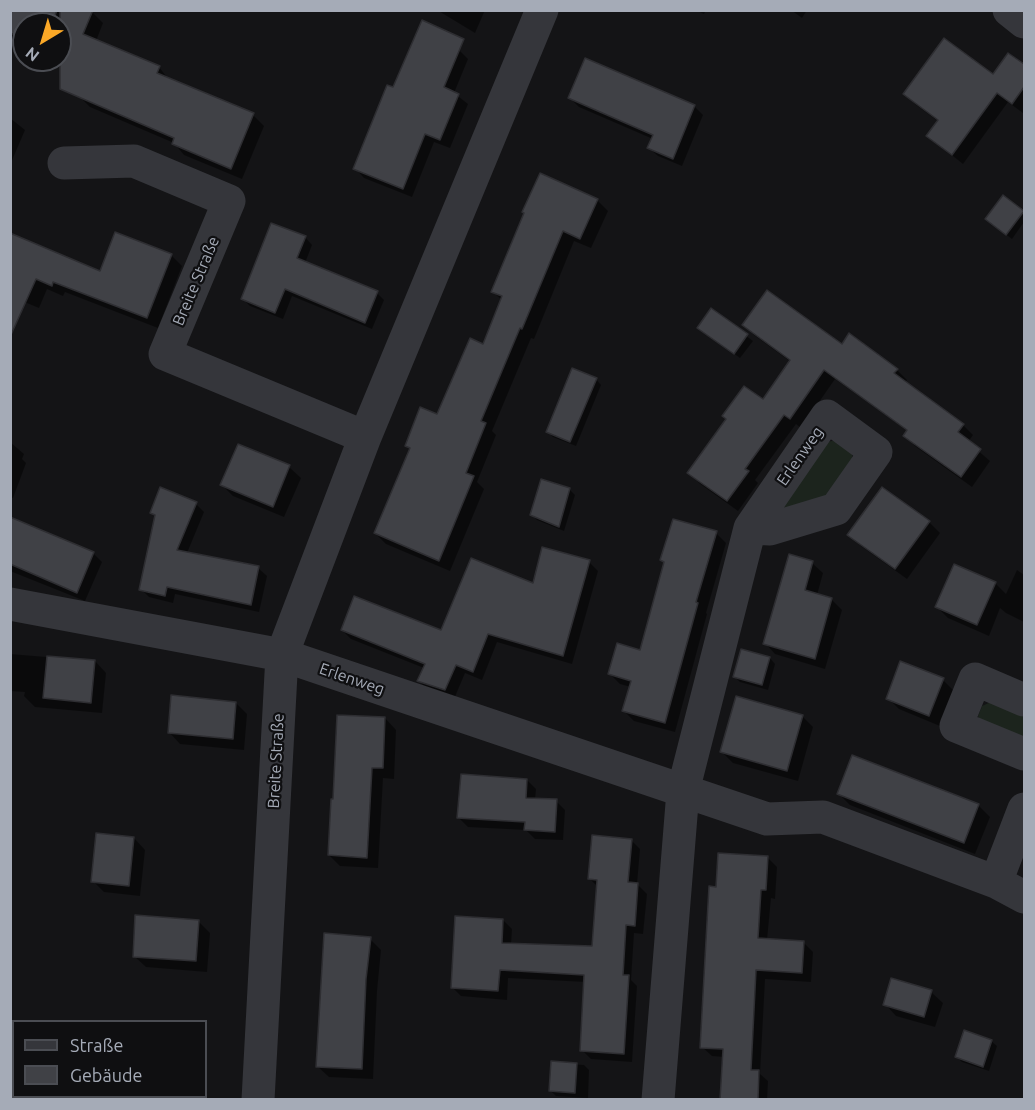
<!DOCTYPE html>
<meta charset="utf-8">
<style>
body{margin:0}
#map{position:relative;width:1035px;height:1110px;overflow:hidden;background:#141416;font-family:Ubuntu,sans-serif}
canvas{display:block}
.frame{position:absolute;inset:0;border:12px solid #a5abb7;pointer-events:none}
.legend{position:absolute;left:12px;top:1020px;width:195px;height:78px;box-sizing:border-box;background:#0f0f11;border:2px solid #4b4d53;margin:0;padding:8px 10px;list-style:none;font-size:18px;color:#a5abb7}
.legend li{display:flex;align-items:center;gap:12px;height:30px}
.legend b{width:30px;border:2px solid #4b4d53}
.north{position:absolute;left:12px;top:12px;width:60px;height:60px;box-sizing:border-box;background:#0f0f11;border:2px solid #4b4d53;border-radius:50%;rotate:218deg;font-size:16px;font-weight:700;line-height:24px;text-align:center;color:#a5abb7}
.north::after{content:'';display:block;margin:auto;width:21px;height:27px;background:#fba827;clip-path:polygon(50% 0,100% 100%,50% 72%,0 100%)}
</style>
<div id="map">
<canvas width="1035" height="1110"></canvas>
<div class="frame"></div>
<ul class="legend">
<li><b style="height:8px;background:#35363b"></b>Straße</li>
<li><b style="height:16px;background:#404146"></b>Gebäude</li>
</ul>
<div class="north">N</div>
</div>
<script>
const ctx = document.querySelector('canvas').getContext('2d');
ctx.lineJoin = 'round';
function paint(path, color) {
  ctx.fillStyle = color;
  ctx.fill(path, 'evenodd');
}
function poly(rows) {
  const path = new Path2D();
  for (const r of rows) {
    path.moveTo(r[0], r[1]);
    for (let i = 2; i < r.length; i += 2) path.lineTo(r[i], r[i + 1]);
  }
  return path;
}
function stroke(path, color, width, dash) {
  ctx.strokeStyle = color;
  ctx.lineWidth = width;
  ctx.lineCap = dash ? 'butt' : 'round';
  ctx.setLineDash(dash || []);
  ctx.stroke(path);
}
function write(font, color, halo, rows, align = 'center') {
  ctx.font = font + ' Ubuntu,sans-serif';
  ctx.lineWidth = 4.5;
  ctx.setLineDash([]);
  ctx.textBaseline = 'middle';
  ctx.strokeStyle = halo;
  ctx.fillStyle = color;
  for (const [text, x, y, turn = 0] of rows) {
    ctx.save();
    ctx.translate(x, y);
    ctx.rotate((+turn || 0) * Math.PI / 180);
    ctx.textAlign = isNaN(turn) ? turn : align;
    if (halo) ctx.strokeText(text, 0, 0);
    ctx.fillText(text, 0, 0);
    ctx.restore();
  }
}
const green = poly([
 [842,439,851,447,854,467,831,499,778,513,822,443],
 [991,702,1024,716,1024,740,981,722,978,716,982,706]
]);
const shadow = poly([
 [10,10,88,10,92,12,103,23,96,41,159,67,169,80,253,115,264,126,242,179,184,155,174,143,90,107,79,96,60,58,60,24,24,24,24,44,10,37],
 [437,10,485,10,475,33],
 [695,10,706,10,704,14],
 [791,10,807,10,802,18],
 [459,50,468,59,454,93,468,104,450,148,434,142,412,197,364,178,355,168,394,89],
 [1008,55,1024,66,1024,111,1023,113,1008,102,963,164,928,136,939,122,915,104,905,94,994,76],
 [570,98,694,106,703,115,682,166,658,156,649,148,653,139,579,107],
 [10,118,25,130,10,165],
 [1003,197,1024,214,1024,222,1012,239,992,224],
 [597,200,608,211,591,248,574,241,534,339,531,338,492,431,496,435,477,482,484,489,450,571,386,544,375,533,411,449,407,446,438,416,484,346,502,300,493,292],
 [10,235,101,273,171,255,182,266,158,328,65,292,63,296,47,289,39,308,10,296],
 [305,237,312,245,305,263,377,293,384,300,372,329,292,296,283,319,250,306,243,299],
 [711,310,753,341,740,358,699,328],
 [744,325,842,346,897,370,907,380,905,383,963,425,973,435,968,442,990,461,972,487,915,446,905,435,908,431,835,379,801,428,796,424,755,480,758,483,738,511,699,483,689,472,763,401,791,362,754,335],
 [596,379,601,385,576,446,553,437,548,432],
 [10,442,24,454,22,459,26,463,13,498,10,497],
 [239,446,289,467,301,478,284,517,233,496,222,485],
 [569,489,575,495,564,531,537,520,532,515],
 [196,504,204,512,187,553,258,568,267,576,259,612,175,594,173,603,149,597,141,589,156,517,151,512],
 [929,522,940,533,907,579,861,546,849,535],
 [10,528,93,553,102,562,85,601,10,571],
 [716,533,726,543,706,613,707,614,675,732,634,721,624,711,631,687,620,684,610,674,641,652],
 [589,562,598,571,572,664,497,642,482,680,465,673,454,699,428,690,419,681,424,668,351,639,342,630,442,632,534,585],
 [812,563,823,573,817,595,831,599,842,610,825,669,775,654,765,643],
 [1017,570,1024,575,1024,622,1006,613,1000,608,989,636,948,618,937,607,995,583,1006,594],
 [10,654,95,661,106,673,102,713,35,707,24,696,25,692,10,691],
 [770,658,775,664,768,690,740,682,735,677],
 [943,680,954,691,940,726,899,709,888,698],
 [236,703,247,714,244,750,180,744,169,732],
 [802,716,813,727,798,781,733,763,722,752],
 [385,718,396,730,394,779,383,778,378,868,340,866,329,855],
 [527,780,536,789,535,800,556,801,565,810,563,840,535,839,526,830,468,827,459,818],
 [838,793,978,805,990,817,975,854,850,805],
 [134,838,145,850,140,896,104,892,93,881],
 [631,840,640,849,637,884,647,894,643,934,634,933,631,980,637,986,632,1062,591,1059,582,1050,586,982,508,978,507,1000,461,996,452,987,503,920,512,929,511,945,593,948,598,887,589,878],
 [767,857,777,867,775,899,771,898,767,940,804,943,813,952,811,982,765,979,760,1074,768,1081,767,1100,722,1100,724,1057,712,1056,702,1047,717,888],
 [198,921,210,933,207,972,146,967,134,956],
 [370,939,381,950,377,991,373,1079,329,1077,317,1066],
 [931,992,943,1003,935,1027,896,1016,885,1004],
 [991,1041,997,1046,989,1071,962,1062,957,1057],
 [552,1063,584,1065,589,1070,588,1098,556,1096,551,1091],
 [150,1096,194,1096,193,1100,151,1100]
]);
const building = poly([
 [10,10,57,10,52,24,24,24,24,38,10,33,10,10],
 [60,10,93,10,83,34,160,66,157,73,254,113,231,169,172,144,174,138,60,89,60,10],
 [422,20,464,39,444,87,459,94,440,140,425,134,403,189,353,169,387,85,393,87,422,20],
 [944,38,993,74,1008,53,1024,64,1024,87,1012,104,997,93,952,155,926,136,938,120,903,94,944,38],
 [585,58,695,105,673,159,647,148,653,135,568,98,585,58],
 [540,173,598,199,580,239,563,231,522,329,520,328,481,421,486,423,466,473,474,476,439,561,374,533,410,448,405,446,420,407,437,414,470,338,483,344,502,296,491,292,524,213,522,212,540,173],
 [1003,195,1024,211,1006,235,985,219,1003,195],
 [271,223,306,236,297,258,378,291,365,323,285,289,275,313,241,299,271,223],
 [115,232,172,254,147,318,53,282,52,286,36,279,10,337,10,233,100,271,115,232],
 [767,290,842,344,849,333,898,369,894,373,964,424,958,432,981,449,961,477,903,436,907,430,824,370,790,419,784,415,745,469,749,471,727,501,687,473,726,419,722,416,744,386,763,399,790,360,742,325,767,290],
 [711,308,748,334,734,354,697,328,711,308],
 [572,368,597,378,570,442,546,432,572,368],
 [238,444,290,465,273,507,220,485,238,444],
 [541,479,570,488,559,527,530,515,541,479],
 [160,487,197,502,177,550,259,566,251,605,167,587,165,596,139,590,155,515,150,513,160,487],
 [882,487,930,521,895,569,847,535,882,487],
 [10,517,94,552,77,593,10,564,10,517],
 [673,519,717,531,696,602,698,603,665,723,622,711,631,681,608,674,617,643,640,650,664,562,660,560,673,519],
 [542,547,590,560,563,656,488,634,473,672,456,665,445,690,417,681,425,664,341,630,354,596,441,630,471,558,533,583,542,547],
 [789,554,813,561,805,590,832,598,815,659,763,644,789,554],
 [954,564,996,582,977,625,935,607,954,564],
 [741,649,770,657,762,685,733,677,741,649],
 [47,656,95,660,91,703,43,698,47,656],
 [900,661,944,678,929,716,886,699,900,661],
 [171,695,236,702,233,739,168,733,171,695],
 [736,696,803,715,787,771,720,752,736,696],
 [337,715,385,717,383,768,372,768,367,858,328,855,331,799,333,799,337,715],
 [852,755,979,804,964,843,837,794,852,755],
 [461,774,527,779,526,798,557,799,555,832,524,830,525,822,457,818,461,774],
 [96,833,134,837,129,886,91,882,96,833],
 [592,835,632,839,628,882,638,883,635,926,626,925,623,975,629,975,624,1054,580,1051,584,975,500,970,498,991,451,988,455,916,503,919,502,943,592,946,597,880,588,879,592,835],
 [718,853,768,856,766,890,761,890,758,938,804,941,802,973,756,970,751,1070,759,1070,758,1100,720,1100,723,1049,700,1048,709,886,716,887,718,853],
 [135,915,199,920,196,961,133,957,135,915],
 [324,933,371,937,366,979,362,1069,316,1067,324,933],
 [891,978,932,990,924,1017,883,1005,891,978],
 [964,1030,992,1040,983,1067,955,1057,964,1030],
 [551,1061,577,1063,575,1093,549,1091,551,1061]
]);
const minor = poly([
 [1009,10,1024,22],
 [64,163,134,161,229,201,165,354,365,437],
 [10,604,282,655,767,819,823,817,996,882,1024,897],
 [1024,700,975,679,956,726,1024,754],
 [996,882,1024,809],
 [258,1100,282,655,365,437,542,10],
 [658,1100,683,791,750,528,827,416,876,452,836,509,770,529,750,528]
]);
const streetNames = [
 ["Breite Straße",196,281,-67],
 ["Erlenweg",800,456,-55],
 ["Erlenweg",352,679,19],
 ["Breite Straße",276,761,-87]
];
paint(green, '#1c241d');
paint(shadow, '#0007');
paint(building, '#404146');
stroke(building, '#2e2e32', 1.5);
stroke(minor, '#35363b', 33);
write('16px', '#a5abb7', '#0f0f11', streetNames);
</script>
